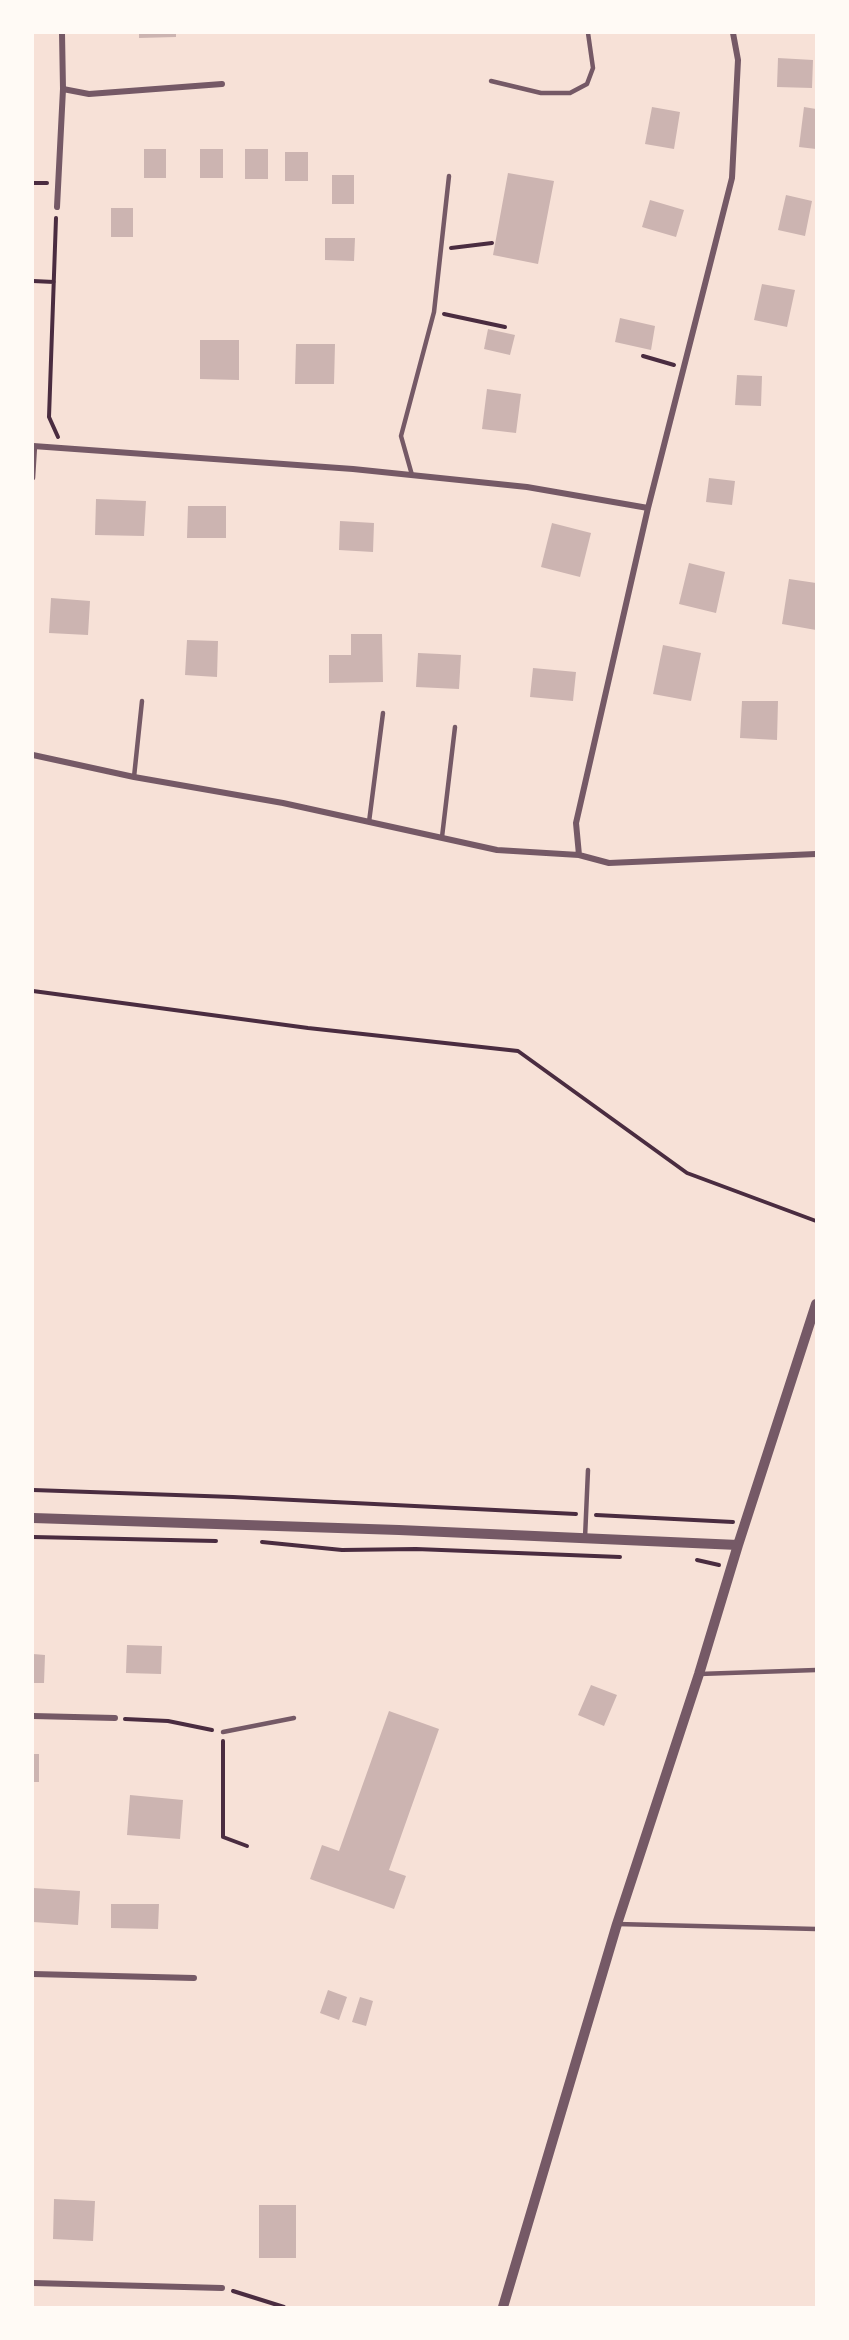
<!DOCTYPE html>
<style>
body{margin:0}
#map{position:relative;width:849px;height:2340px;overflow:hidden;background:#f7e1d7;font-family:"Alegreya Sans",sans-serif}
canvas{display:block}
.frame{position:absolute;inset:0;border:34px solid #fffaf5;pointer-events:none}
</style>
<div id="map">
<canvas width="849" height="2340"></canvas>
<div class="frame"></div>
</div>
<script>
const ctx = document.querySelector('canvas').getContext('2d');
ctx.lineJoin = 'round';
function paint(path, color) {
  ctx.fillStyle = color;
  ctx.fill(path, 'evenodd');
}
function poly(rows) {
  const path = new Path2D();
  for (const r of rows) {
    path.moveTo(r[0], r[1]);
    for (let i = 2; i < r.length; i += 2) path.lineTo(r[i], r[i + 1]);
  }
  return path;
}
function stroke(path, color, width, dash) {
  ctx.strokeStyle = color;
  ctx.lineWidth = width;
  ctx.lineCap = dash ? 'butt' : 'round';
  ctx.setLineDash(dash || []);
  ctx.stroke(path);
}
const building = poly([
 [139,33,176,33,176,37,139,38],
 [778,58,813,60,812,88,777,87],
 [652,107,680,112,674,149,645,144],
 [804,107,816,109,816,149,799,147],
 [144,149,166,149,166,178,144,178],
 [200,149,223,149,223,178,200,178],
 [245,149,268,149,268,179,245,179],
 [285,152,308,152,308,181,285,181],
 [508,173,554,181,538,264,493,255],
 [332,175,354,175,354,204,332,204],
 [786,195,812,201,805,236,778,230],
 [650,200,684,210,676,237,642,227],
 [111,208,133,208,133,237,111,237],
 [325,238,355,238,354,261,325,260],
 [762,284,795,290,787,327,754,320],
 [620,318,655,326,651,350,615,342],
 [488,329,515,335,510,355,484,349],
 [200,340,239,340,239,380,200,379],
 [296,344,335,344,334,384,295,384],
 [737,375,762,376,761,406,735,405],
 [487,389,521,394,516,433,482,429],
 [709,478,735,481,732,505,706,502],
 [96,499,146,501,144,536,95,535],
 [188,506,226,506,226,538,187,538],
 [340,521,374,523,373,552,339,550],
 [552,523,591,533,580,577,541,567],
 [689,563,725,572,716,613,679,604],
 [789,579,816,583,816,630,782,624],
 [51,598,90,601,88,635,49,633],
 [351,634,382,634,383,682,329,683,329,655,351,655],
 [187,640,218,641,217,677,185,675],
 [663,645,701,653,691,701,653,694],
 [418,653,461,655,459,689,416,687],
 [533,668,576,672,573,701,530,697],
 [742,701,778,701,777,740,740,738],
 [127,1645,162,1646,161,1674,126,1673],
 [33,1654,45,1655,44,1683,33,1683],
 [591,1685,617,1695,604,1726,578,1715],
 [389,1711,439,1729,389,1870,406,1876,394,1909,310,1879,322,1845,339,1851],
 [33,1754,39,1754,39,1782,33,1782],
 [130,1795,183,1800,180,1839,127,1835],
 [33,1888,80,1891,78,1925,33,1922],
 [111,1904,159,1904,158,1929,111,1928],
 [328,1990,347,1997,339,2020,320,2013],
 [360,1997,373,2001,366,2026,352,2022],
 [54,2199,95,2201,93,2241,53,2239],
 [259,2205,296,2205,296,2258,259,2258]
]);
const path = poly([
 [33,183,47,183],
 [56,218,49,417,58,437],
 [451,248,492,243],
 [33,281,54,282],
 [444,314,505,327],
 [643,356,674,365],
 [33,991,308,1028,518,1051,687,1173,816,1221],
 [33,1490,233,1497,576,1514],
 [596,1515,733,1522],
 [33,1537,216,1541],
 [262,1542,342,1550,416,1549,620,1557],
 [697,1560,719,1565],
 [125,1719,168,1721,212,1730],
 [223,1741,223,1837,247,1846],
 [233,2291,284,2307]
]);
const service = poly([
 [491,81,541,93,570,93,587,84,593,68,588,33],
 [412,475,401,436,434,312,449,176],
 [33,478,35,446],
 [134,777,142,701],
 [369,822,383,713],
 [442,837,455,727],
 [585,1538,588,1470],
 [699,1674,816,1670],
 [223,1732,294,1718],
 [617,1924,816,1929]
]);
const minor = poly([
 [63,89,89,94,222,84],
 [57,207,63,89,62,33],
 [33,446,353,469,527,487,648,508],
 [33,755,134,777,283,803,497,850,579,855,609,863,816,854],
 [579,855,576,823,648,508,732,178,738,60,733,33],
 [33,1716,115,1718],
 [33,1974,194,1978],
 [33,2283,222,2288]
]);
const tertiary = poly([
 [33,1518,399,1530,738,1545],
 [503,2307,617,1924,699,1674,738,1545,816,1304]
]);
paint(building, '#ccb4b1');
stroke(path, '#4a2c40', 4);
stroke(service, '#755966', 4.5);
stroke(minor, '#755966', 6);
stroke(tertiary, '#755966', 10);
</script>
